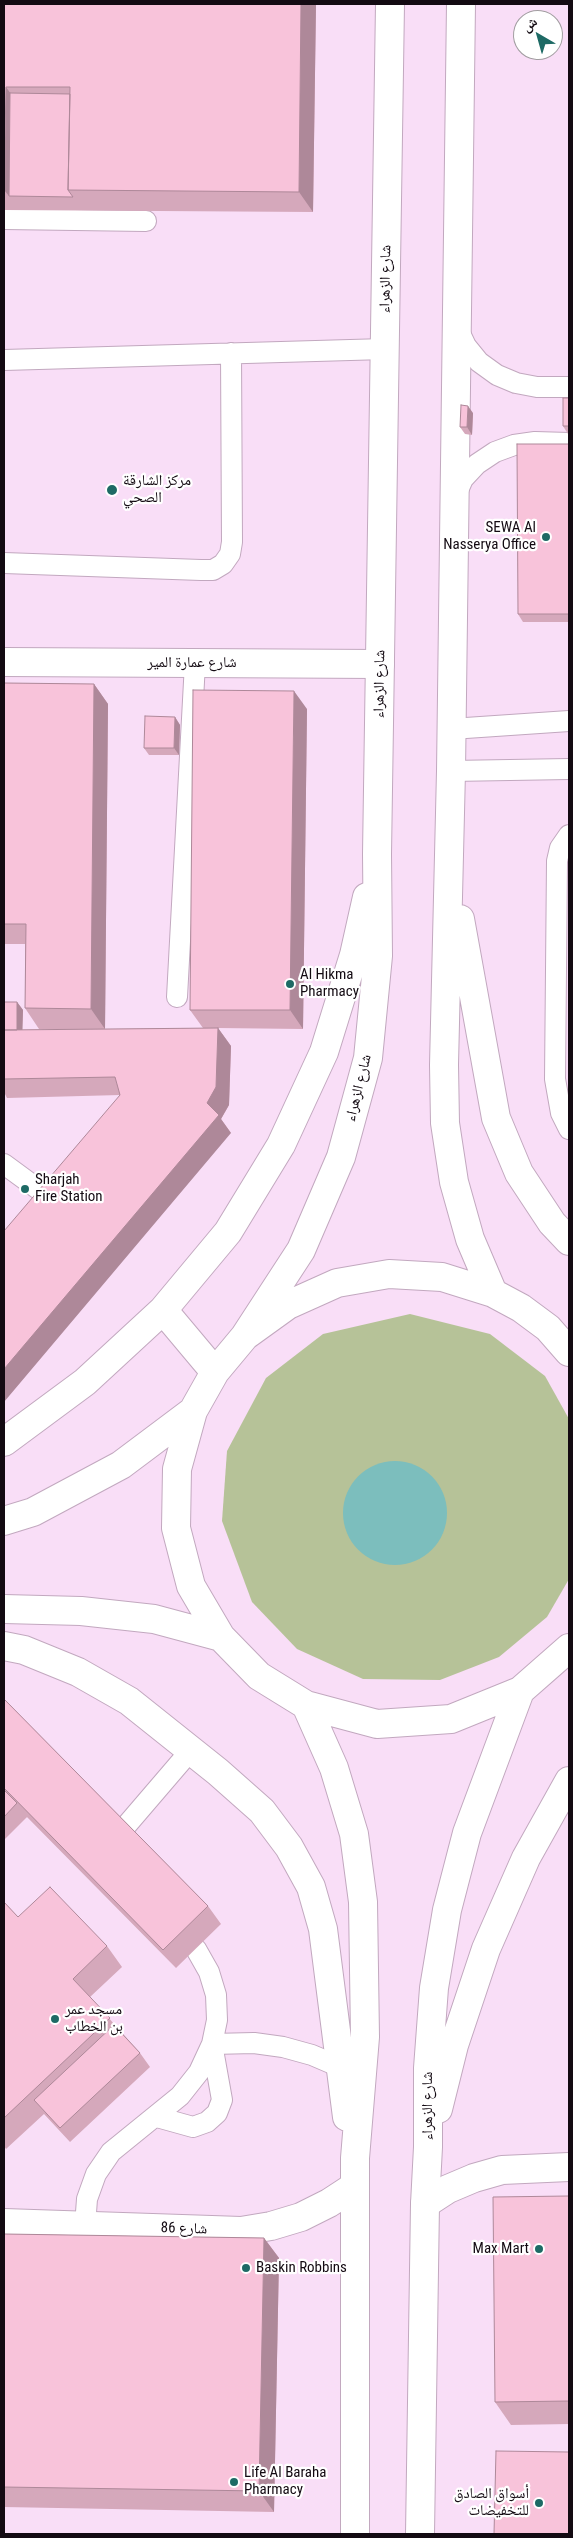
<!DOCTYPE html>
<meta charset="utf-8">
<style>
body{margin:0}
#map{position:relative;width:573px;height:2538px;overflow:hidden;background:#f9def7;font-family:"Roboto Condensed","Noto Naskh Arabic",sans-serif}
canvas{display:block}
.frame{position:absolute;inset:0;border:5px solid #130a12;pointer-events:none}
.north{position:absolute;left:513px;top:10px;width:50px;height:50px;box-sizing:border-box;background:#fff;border:1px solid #a19da0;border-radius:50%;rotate:322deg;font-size:14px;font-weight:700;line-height:20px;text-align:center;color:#130a12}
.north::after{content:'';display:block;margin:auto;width:18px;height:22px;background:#1e6a65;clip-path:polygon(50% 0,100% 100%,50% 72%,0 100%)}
</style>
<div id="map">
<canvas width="573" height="2538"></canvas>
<div class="frame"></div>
<div class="north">ش</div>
</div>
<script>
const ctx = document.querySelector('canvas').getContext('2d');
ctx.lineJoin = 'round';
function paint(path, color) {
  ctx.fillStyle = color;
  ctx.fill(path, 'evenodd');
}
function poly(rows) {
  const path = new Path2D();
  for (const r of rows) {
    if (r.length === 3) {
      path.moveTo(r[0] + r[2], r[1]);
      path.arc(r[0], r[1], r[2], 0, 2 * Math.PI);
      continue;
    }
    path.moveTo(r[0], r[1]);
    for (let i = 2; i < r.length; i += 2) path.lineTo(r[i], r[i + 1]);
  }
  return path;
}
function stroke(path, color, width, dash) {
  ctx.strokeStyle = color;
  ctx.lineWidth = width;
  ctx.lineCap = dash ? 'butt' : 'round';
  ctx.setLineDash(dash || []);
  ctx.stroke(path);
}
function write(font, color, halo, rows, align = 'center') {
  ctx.font = font + ' "Roboto Condensed","Noto Naskh Arabic",sans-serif';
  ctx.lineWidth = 4.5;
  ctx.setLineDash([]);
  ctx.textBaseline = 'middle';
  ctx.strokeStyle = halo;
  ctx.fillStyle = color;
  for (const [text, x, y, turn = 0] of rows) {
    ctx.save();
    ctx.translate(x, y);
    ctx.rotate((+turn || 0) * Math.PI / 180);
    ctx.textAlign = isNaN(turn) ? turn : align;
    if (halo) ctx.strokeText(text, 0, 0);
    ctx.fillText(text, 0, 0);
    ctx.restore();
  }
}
const green = poly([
 [410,1314,490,1334,545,1376,569,1419,569,1579,547,1617,499,1657,440,1680,363,1679,297,1649,252,1602,222,1521,227,1451,266,1378,323,1334]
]);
const water = poly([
 [395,1513,52]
]);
const service = poly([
 [4,219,146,221],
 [457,327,466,346,479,362,497,375,516,383,537,387,569,387],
 [4,360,385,349],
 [455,497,463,479,477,464,495,452,514,445,535,442,569,443],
 [4,563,201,570,213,570,223,564,230,554,232,542,231,353],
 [451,729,569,721],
 [451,771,569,769],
 [569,835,560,848,557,861,555,1079,561,1113,569,1129],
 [177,997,195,663],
 [4,1164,38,1189],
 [125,1827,191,1750],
 [157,2117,193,2127,207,2122,217,2113,222,2100,212,2044,254,2043,283,2047,312,2055,340,2067],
 [85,2226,87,2199,96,2174,111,2152,180,2096,199,2072,212,2044,217,2020,216,1995,209,1972,196,1949]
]);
const minor = poly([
 [4,662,380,664],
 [425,2204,448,2189,474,2178,502,2170,569,2167],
 [4,2223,241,2231,271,2226,301,2217,329,2203,355,2186]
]);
const secondary = poly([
 [461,4,451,771,444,1065,445,1123,454,1182,470,1239,493,1293],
 [460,919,496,1118,519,1173,552,1223,569,1241],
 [163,1310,215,1372],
 [245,1336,301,1250,341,1157,368,1058,378,956,377,854,390,4],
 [569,1352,548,1328,521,1308,493,1293,442,1277,389,1274,337,1283,288,1305,245,1336,215,1372,193,1411,177,1469,176,1528,191,1586,221,1637,259,1676,306,1705,377,1724,451,1719,520,1691,569,1648],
 [4,1442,85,1382,163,1310,228,1232,281,1145,324,1052,354,955,367,897],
 [4,1521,33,1512,121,1465,193,1411],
 [4,1609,81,1611,154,1619,221,1637],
 [4,1646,24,1650,78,1672,129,1701,218,1772,262,1811,289,1847,311,1887,323,1929,347,2117],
 [306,1705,334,1768,354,1834,363,1902,365,2037,355,2158,355,2534],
 [438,2109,454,2045,486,1949,526,1858,569,1781],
 [420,2534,425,2204,428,2147,428,2068,434,1988,447,1910,467,1833,520,1691]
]);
const wall = poly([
 [4,4,316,4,313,212,4,210],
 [569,398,569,434,568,434,563,426],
 [473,413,472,435,465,434,460,427],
 [569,444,569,622,523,622,518,614],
 [4,683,94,684,108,704,105,1029,203,1028,190,1010,307,709,303,1029,218,1028,231,1046,229,1105,221,1119,231,1133,120,1095,7,1098,4,1092,4,1002,17,1002,23,1010,22,1030,103,1029,39,1029,25,1008,25,944,4,944],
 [175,717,180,725,179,755,149,755,144,748],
 [4,1699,208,1906,221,1924,176,1968,26,1816,27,1817,5,1839,4,1838],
 [4,1902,18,1917,107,1946,122,1967,90,1997,140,2053,150,2067,70,2142,44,2114,6,2149,4,2146],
 [569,2196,569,2424,511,2425,495,2402],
 [4,2234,264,2238,279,2258,274,2512,4,2507]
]);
const shadedWall = poly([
 [301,4,316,4,313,212,299,192],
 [6,87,20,107,9,196,4,190],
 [468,406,473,413,472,435,467,427],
 [94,684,108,704,105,1029,91,1009],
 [294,691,307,709,303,1029,290,1010],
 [175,717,180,725,179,755,174,748],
 [17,1002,23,1010,22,1047,16,1039],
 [218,1028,231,1046,229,1105,221,1119,231,1133,4,1402,4,1369,207,1103],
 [264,2238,279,2258,274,2512,259,2491]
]);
const building = poly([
 [4,4,301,4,299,192,68,190,70,87,6,87,4,190,4,4],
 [10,93,70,94,68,190,73,197,9,196,10,93],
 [563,398,569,398,569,426,563,426,563,398],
 [461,405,468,406,467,427,460,427,461,405],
 [517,444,569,444,569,614,518,614,517,444],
 [4,683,94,684,91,1009,25,1008,26,924,4,924,4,683],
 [193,690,294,691,290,1010,190,1010,193,690],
 [145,716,175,717,174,748,144,748,145,716],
 [4,1002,17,1002,17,1030,4,1030,4,1002],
 [218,1028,216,1087,207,1103,219,1115,4,1369,4,1231,120,1095,115,1077,4,1079,4,1030,218,1028],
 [4,1699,208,1906,163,1950,4,1788,4,1699],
 [4,1790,17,1803,4,1817,4,1790],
 [50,1887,107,1946,73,1979,110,2018,4,2118,4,1902,18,1917,50,1887],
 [114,2025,140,2053,60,2128,34,2100,114,2025],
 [569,2196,569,2401,495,2402,493,2197,569,2196],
 [4,2234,264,2238,259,2491,4,2487,4,2234],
 [496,2451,569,2452,569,2534,494,2534,496,2451]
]);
const markers = [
 [112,490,6,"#1e6a65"],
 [546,537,5,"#1e6a65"],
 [290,984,5,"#1e6a65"],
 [25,1189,5,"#1e6a65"],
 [55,2019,5,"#1e6a65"],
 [539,2249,5,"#1e6a65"],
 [246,2268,5,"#1e6a65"],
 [234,2482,5,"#1e6a65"],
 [539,2503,5,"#1e6a65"]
];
const streetNames = [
 ["شارع الزهراء",386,279,-89],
 ["شارع عمارة المير",192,663],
 ["شارع الزهراء",380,684,-89],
 ["شارع الزهراء",359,1088,-76],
 ["شارع الزهراء",428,2106,-90],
 ["شارع 86",184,2229,2]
];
const poiNames = [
 ["مركز الشارقة",123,481],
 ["الصحي",123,498],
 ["SEWA Al",536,528,"right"],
 ["Nasserya Office",536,545,"right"],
 ["Al Hikma",300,975],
 ["Pharmacy",300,992],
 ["Sharjah",35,1180],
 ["Fire Station",35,1197],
 ["مسجد عمر",65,2010],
 ["بن الخطاب",65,2027],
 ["Max Mart",529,2249,"right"],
 ["Baskin Robbins",256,2268],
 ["Life Al Baraha",244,2473],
 ["Pharmacy",244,2490],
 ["أسواق الصادق",529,2494,"right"],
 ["للتخفيضات",529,2511,"right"]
];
paint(green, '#b6c298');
paint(water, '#7cbebd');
stroke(service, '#c2a8bf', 22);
stroke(minor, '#c2a8bf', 30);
stroke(secondary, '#c2a8bf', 30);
stroke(service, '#fff', 20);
stroke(minor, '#fff', 28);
stroke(secondary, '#fff', 28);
paint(wall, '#d5a8bb');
paint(shadedWall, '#ae8899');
paint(building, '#f8c3da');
stroke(building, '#ae8899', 1);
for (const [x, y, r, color] of markers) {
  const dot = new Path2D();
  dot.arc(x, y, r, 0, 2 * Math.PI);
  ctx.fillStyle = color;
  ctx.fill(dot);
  stroke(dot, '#fff', 2);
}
write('15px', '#130a12', '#fff', streetNames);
write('15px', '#130a12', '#fff', poiNames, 'left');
</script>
